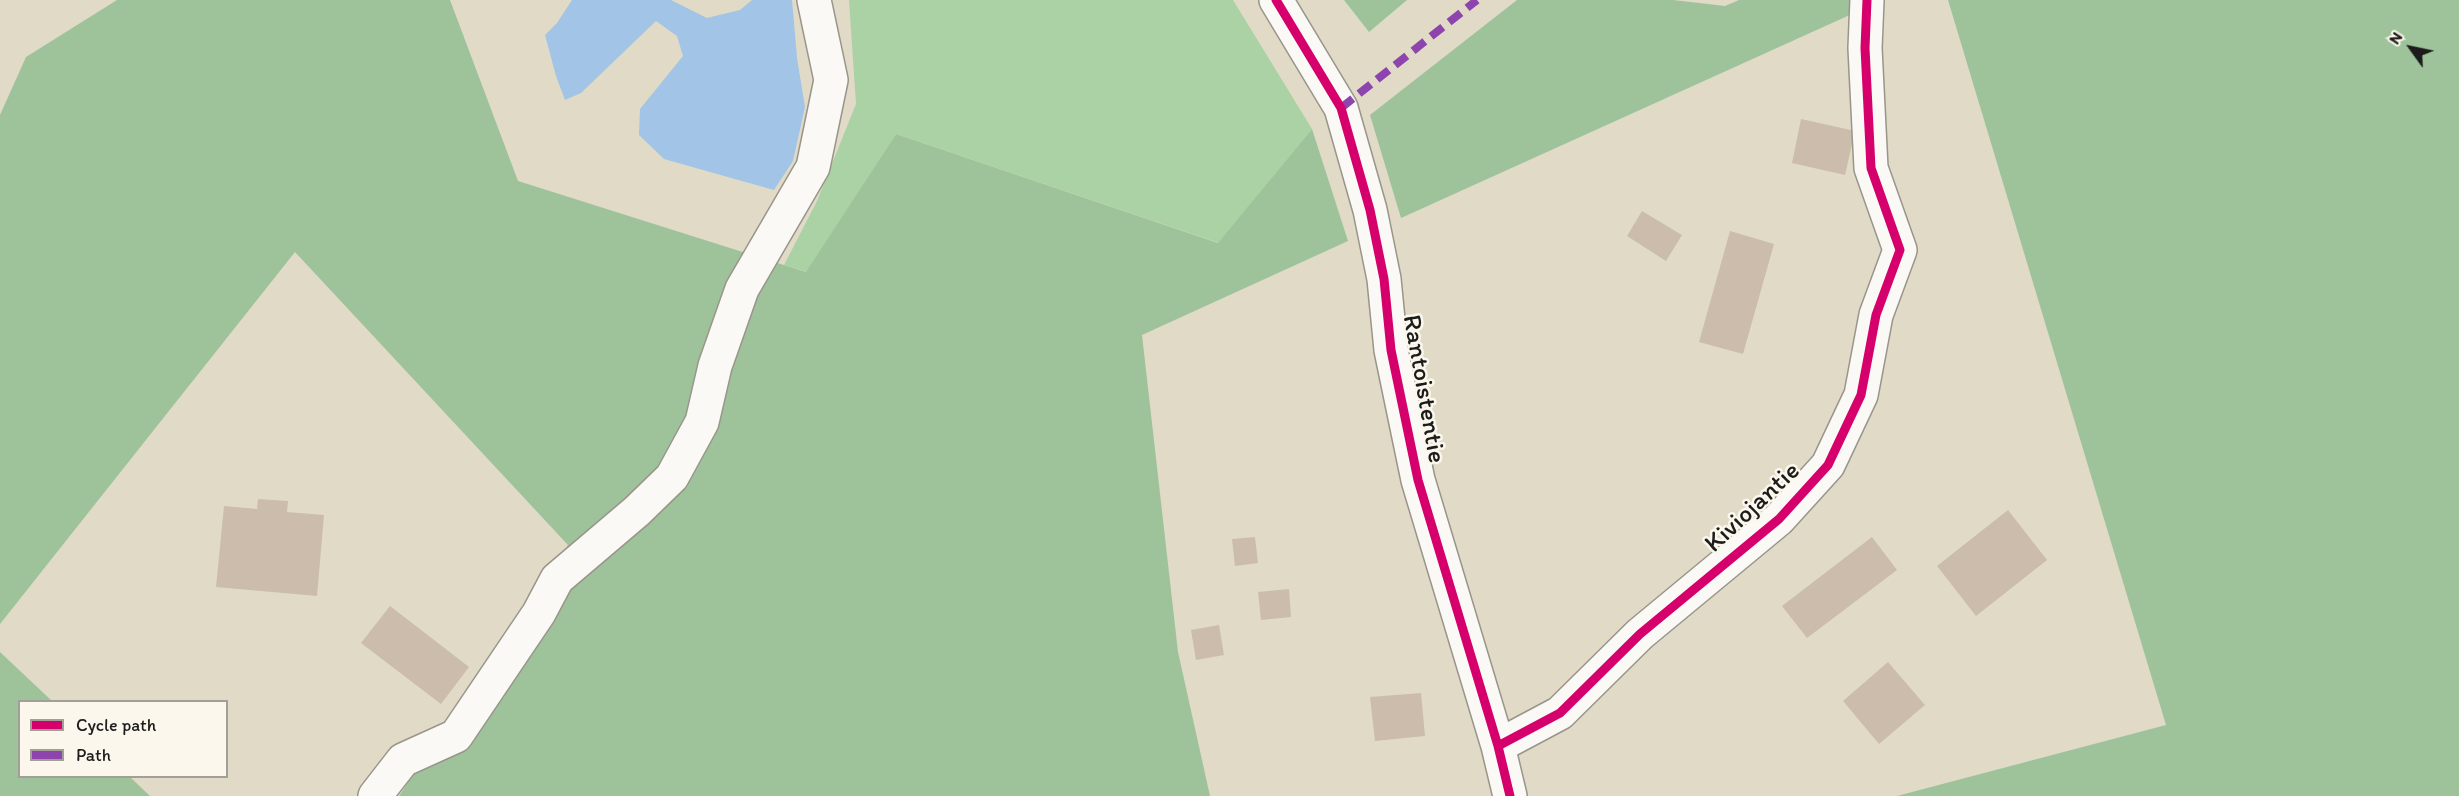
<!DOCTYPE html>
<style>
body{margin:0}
#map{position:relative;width:2459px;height:796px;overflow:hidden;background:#e0dac6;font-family:Itim,sans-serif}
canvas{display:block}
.legend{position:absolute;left:18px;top:700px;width:210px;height:78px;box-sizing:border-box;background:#fbf7ec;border:2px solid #a29f99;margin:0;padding:8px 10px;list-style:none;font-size:18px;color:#1c1c1c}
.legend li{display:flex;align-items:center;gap:12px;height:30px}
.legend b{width:30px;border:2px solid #a29f99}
.north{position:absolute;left:2381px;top:18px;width:60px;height:60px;-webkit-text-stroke:4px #fbf7ec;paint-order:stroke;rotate:303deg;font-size:16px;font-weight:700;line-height:24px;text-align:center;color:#1c1c1c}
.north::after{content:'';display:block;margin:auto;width:21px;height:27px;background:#1c1c1c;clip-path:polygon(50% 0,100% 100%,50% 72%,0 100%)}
</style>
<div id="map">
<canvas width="2459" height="796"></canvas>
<ul class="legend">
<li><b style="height:8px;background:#d6006c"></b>Cycle path</li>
<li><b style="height:8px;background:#8e44ad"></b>Path</li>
</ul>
<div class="north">N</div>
</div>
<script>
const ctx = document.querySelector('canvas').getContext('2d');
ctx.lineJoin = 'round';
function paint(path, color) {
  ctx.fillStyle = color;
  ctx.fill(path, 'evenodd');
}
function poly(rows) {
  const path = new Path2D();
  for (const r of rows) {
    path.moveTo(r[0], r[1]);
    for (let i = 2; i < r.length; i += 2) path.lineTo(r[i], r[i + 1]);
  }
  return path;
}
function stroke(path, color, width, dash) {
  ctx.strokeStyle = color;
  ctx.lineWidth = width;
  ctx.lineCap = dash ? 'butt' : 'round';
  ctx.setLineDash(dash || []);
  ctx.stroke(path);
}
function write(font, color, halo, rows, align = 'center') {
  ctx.font = font + ' Itim,sans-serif';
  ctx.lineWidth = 5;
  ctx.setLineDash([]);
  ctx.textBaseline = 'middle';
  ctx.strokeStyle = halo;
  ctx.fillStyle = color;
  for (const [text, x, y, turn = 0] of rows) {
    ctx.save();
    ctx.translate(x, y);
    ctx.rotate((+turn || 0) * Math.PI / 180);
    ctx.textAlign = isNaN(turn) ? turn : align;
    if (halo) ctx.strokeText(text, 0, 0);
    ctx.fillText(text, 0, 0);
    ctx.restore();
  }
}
const green = poly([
 [849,0,1233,0,1312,129,1219,243,896,134,807,272,784,265,817,201,856,104]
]);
const forest = poly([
 [117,0,450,0,518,181,806,272,896,134,1218,243,1312,129,1348,241,1142,335,1178,652,1210,796,399,796,568,545,295,252,0,624,0,115,26,57],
 [1344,0,1407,0,1369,32],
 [1517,0,1673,0,1725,6,1739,0,1852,0,1852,14,1401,218,1370,115],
 [1948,0,2459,0,2459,796,1897,796,2166,725],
 [0,652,52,701,20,702,20,776,130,777,150,796,0,796]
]);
const water = poly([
 [572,0,671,0,707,18,740,10,752,0,792,0,797,58,805,107,793,161,774,190,664,159,639,135,640,109,683,56,677,36,656,21,581,93,565,100,556,76,545,35,557,23]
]);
const building = poly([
 [1801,119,1855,131,1845,175,1792,163],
 [1642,211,1682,235,1666,261,1627,236],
 [1730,231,1774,244,1743,354,1699,342],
 [258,499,288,501,287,512,324,515,317,596,216,587,224,506,257,509],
 [2008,510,2047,560,1976,616,1937,566],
 [1255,537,1258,563,1235,566,1232,539],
 [1872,537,1897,570,1807,638,1782,606],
 [1289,589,1291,617,1261,620,1258,592],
 [390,606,469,667,441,704,361,643],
 [1219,625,1224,655,1196,660,1191,630],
 [1888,662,1925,705,1879,744,1843,701],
 [1421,693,1425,736,1375,741,1370,697]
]);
const minor = poly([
 [1276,0,1341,108,1370,210,1384,279,1391,350,1418,480,1498,746,1510,796],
 [1498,746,1560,713,1640,634,1779,519,1828,465,1861,395,1876,315,1900,250,1871,168,1865,48,1867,0],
 [375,796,403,760,456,736,539,613,557,579,637,511,672,477,702,422,715,366,742,289,813,167,831,80,814,0]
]);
const quiet = poly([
 [1341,108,1477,0]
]);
const cycleway = poly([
 [1276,0,1341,108,1370,210,1384,279,1391,350,1418,480,1498,746,1510,796],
 [1498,746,1560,713,1640,634,1779,519,1828,465,1861,395,1876,315,1900,250,1871,168,1865,48,1867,0]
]);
const streetNames = [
 ["Rantoistentie",1423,389,80],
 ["Kiviojantie",1753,508,-43]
];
paint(green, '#abd2a5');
paint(forest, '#9ec39a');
paint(water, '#a2c4e6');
paint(building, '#ccbcac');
stroke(minor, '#99958a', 36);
stroke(minor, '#faf9f6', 33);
stroke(quiet, '#8e44ad', 8, [15, 8]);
stroke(cycleway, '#d6006c', 9);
write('26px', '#1c1c1c', '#fbf7ec', streetNames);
</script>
